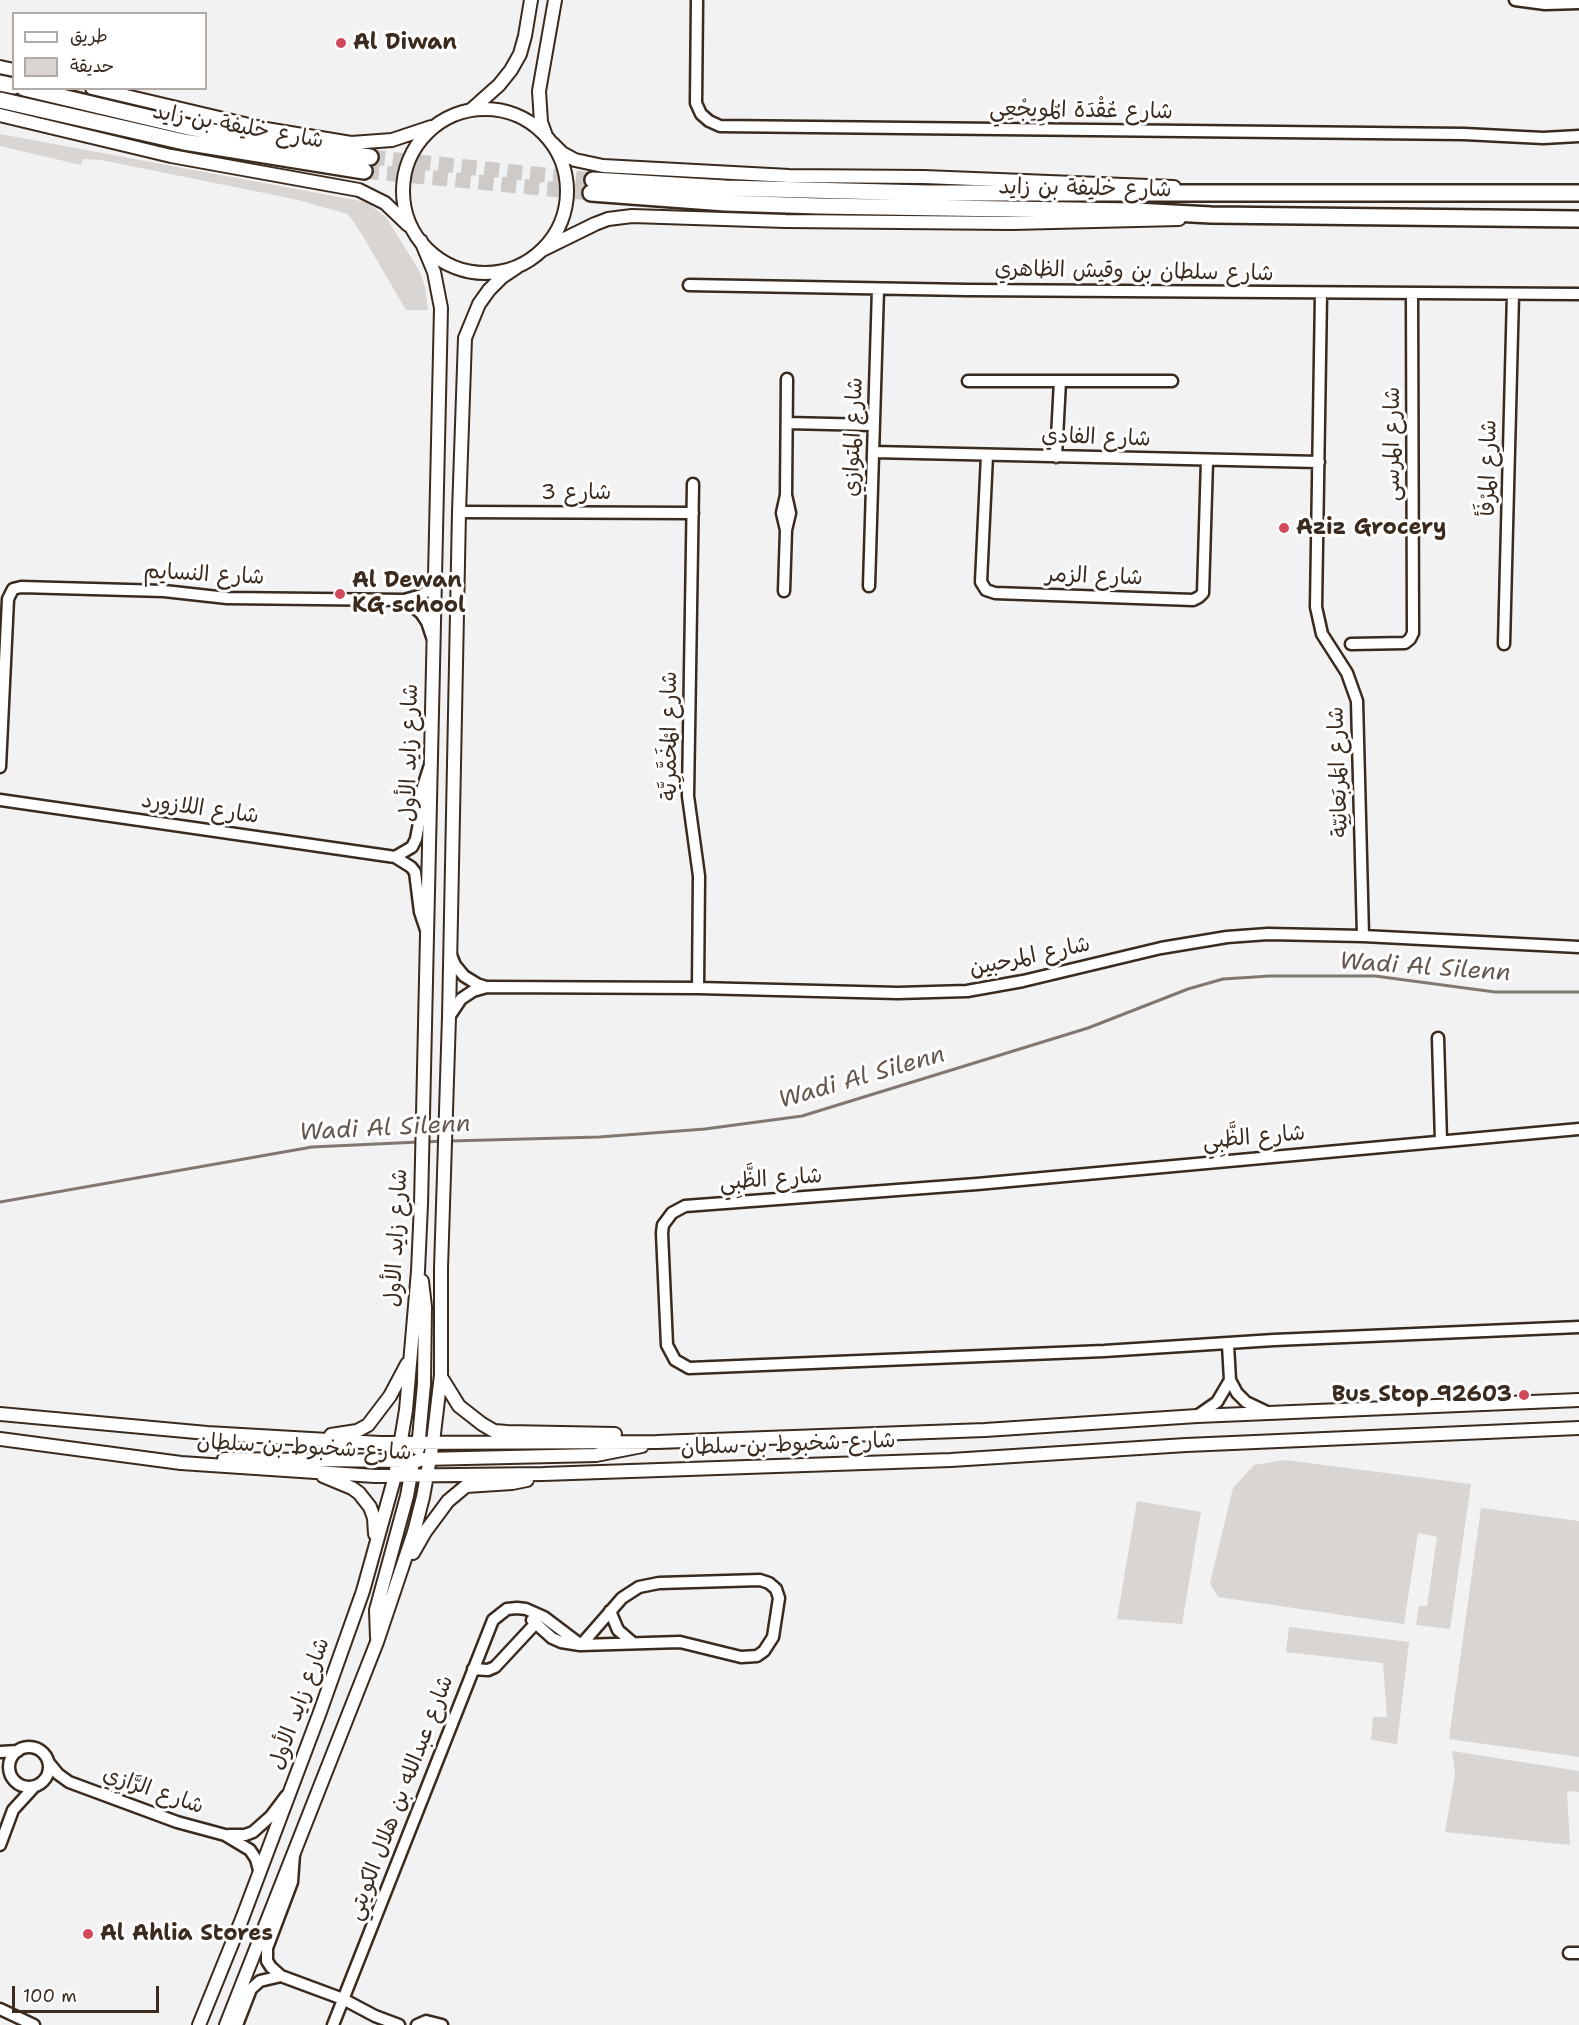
<!DOCTYPE html>
<meta charset="utf-8">
<style>
body{margin:0}
#map{position:relative;width:1579px;height:2025px;overflow:hidden;background:#f3f2f2;font-family:"Shantell Sans","Playpen Sans Arabic",sans-serif}
canvas{display:block}
.legend{position:absolute;left:12px;top:12px;width:195px;height:78px;box-sizing:border-box;background:#fff;border:2px solid #b1aaa5;margin:0;padding:8px 10px;list-style:none;font-size:18px;color:#3b2a1e}
.legend li{display:flex;align-items:center;gap:12px;height:30px}
.legend b{width:30px;border:2px solid #b1aaa5}
.scale{position:absolute;left:12px;top:1986px;width:147px;height:27px;box-sizing:border-box;border:3px solid #3b2a1e;border-top:0;padding-left:8px;font-size:18px;line-height:21px;white-space:nowrap;color:#3b2a1e;-webkit-text-stroke:4px #fff;paint-order:stroke}
</style>
<div id="map">
<canvas width="1579" height="2025"></canvas>
<ul class="legend">
<li><b style="height:8px;background:#fff"></b>طريق</li>
<li><b style="height:16px;background:#d8d5d2"></b>حديقة</li>
</ul>
<div class="scale">100 m</div>
</div>
<script>
const ctx = document.querySelector('canvas').getContext('2d');
ctx.lineJoin = 'round';
function paint(path, color) {
  ctx.fillStyle = color;
  ctx.fill(path, 'evenodd');
}
function poly(rows) {
  const path = new Path2D();
  for (const r of rows) {
    if (r.length === 3) {
      path.moveTo(r[0] + r[2], r[1]);
      path.arc(r[0], r[1], r[2], 0, 2 * Math.PI);
      continue;
    }
    path.moveTo(r[0], r[1]);
    for (let i = 2; i < r.length; i += 2) path.lineTo(r[i], r[i + 1]);
  }
  return path;
}
function stroke(path, color, width, dash) {
  ctx.strokeStyle = color;
  ctx.lineWidth = width;
  ctx.lineCap = dash ? 'butt' : 'round';
  ctx.setLineDash(dash || []);
  ctx.stroke(path);
}
function write(font, color, halo, rows, align = 'center') {
  ctx.font = font + ' "Shantell Sans","Playpen Sans Arabic",sans-serif';
  ctx.lineWidth = 6;
  ctx.setLineDash([]);
  ctx.textBaseline = 'middle';
  ctx.strokeStyle = halo;
  ctx.fillStyle = color;
  for (const [text, x, y, turn = 0] of rows) {
    ctx.save();
    ctx.translate(x, y);
    ctx.rotate((+turn || 0) * Math.PI / 180);
    ctx.textAlign = isNaN(turn) ? turn : align;
    if (halo) ctx.strokeText(text, 0, 0);
    ctx.fillText(text, 0, 0);
    ctx.restore();
  }
}
const green = poly([
 [0,134,366,202,386,217,420,272,425,287,428,310,406,310,361,233,348,214,294,199,101,160,83,159,81,165,0,146],
 [1285,1460,1471,1484,1450,1629,1416,1625,1419,1606,1427,1606,1437,1537,1418,1533,1404,1624,1218,1597,1210,1583,1233,1488,1254,1465],
 [1137,1501,1201,1512,1182,1624,1117,1619],
 [1481,1508,1579,1521,1579,1757,1449,1739],
 [1289,1627,1409,1642,1397,1744,1371,1740,1373,1717,1387,1717,1383,1663,1286,1652],
 [1452,1751,1579,1771,1579,1792,1567,1791,1570,1845,1445,1832,1455,1774]
]);
const stream = poly([
 [450,1141,599,1137,705,1129,802,1116,1088,1028,1188,989,1223,979,1270,976,1375,976,1495,992,1579,992],
 [426,1142,443,1141],
 [0,1202,312,1147,419,1142]
]);
const highwayTunnel = poly([
 [370,157,593,180],
 [364,171,591,193]
]);
const minor = poly([
 [697,0,696,103,701,114,709,121,720,126,1464,134,1543,138,1579,136],
 [1515,0,1545,4,1579,3],
 [689,285,967,290,1579,294],
 [1321,294,1316,607,1322,634,1347,673,1357,701,1363,936],
 [968,381,1172,381],
 [787,423,873,425],
 [873,452,1319,462],
 [987,455,981,582,986,590,995,593,1193,600,1199,597,1203,593,1207,461],
 [1056,457,1060,381],
 [693,484,688,796,699,876,698,988],
 [459,512,693,513],
 [786,530,782,513,786,495,787,379],
 [869,586,878,289],
 [784,591,786,530,790,513,786,495],
 [404,600,421,613,427,622,432,637],
 [1351,644,1405,643,1410,639,1413,633,1412,294],
 [1504,644,1513,294],
 [0,767,8,599,13,589,21,587,164,591,227,598,404,600,422,595,429,589,434,581],
 [0,800,395,857,411,867,415,872,420,912,426,930],
 [395,857,412,847,416,839,419,823,421,793,429,768],
 [451,955,455,965,464,976,477,984,486,987],
 [449,1017,461,999,473,991,487,987,698,988,898,993,967,991,1023,981,1161,948,1227,937,1268,934,1363,936,1579,947],
 [1438,1038,1441,1141],
 [1579,1129,977,1184,685,1206,672,1213,663,1225,662,1233,667,1345,675,1360,689,1368,1104,1351,1274,1340,1579,1327],
 [1228,1345,1230,1380,1237,1393,1246,1402,1267,1412],
 [1197,1416,1217,1402,1230,1380],
 [760,1580,769,1583,776,1589,779,1598,773,1637,764,1651,757,1656,741,1657,680,1642,581,1645,622,1598,639,1587,659,1583,760,1580],
 [610,1611,618,1630,633,1643],
 [532,1620,552,1638,561,1642,580,1645],
 [473,1669,488,1670,495,1667,535,1624],
 [29,1767,20],
 [0,1752,18,1751],
 [49,1763,58,1774,69,1782,177,1822,225,1835,250,1850,256,1859,259,1870],
 [229,1835,245,1835,253,1832,271,1816,286,1796],
 [0,1845,13,1810,34,1787],
 [294,1854,292,1882,267,1948,267,1961,271,1967,281,1976,343,1999,375,2016,399,2025],
 [1569,1953,1579,1953],
 [0,2009,34,2025],
 [237,2025,251,1989,260,1981,281,1976],
 [333,2025,493,1620,507,1609,517,1608,526,1609,544,1617,581,1645],
 [417,2025,426,2021,442,2025]
]);
const major = poly([
 [0,67,14,70],
 [92,88,266,129,351,143,392,140,431,127],
 [485,191,82],
 [471,110,499,85,511,70,520,54,525,36,531,0],
 [0,115,171,156,359,190,385,203,408,225],
 [546,136,541,122,539,91,555,0],
 [552,143,562,153,575,160,603,166,789,176,924,177,1174,187],
 [542,250,595,224,608,219,632,216,785,221,1012,223,1179,219],
 [441,1377,459,1406,482,1424,494,1431,507,1432,615,1434],
 [0,1414,207,1433,380,1443,657,1442,985,1430,1197,1416,1579,1400],
 [331,1435,357,1431,368,1425,390,1396,407,1364],
 [0,1439,181,1463,375,1476,543,1474,951,1460,1186,1445,1579,1428],
 [418,1449,424,1384,425,1307,422,1281],
 [224,1459,405,1461],
 [323,1476,352,1488,359,1493,370,1507,374,1518,375,1534],
 [395,1476,411,1463,423,1459,596,1455,642,1446],
 [413,1553,425,1532,448,1501,466,1486,512,1483,527,1480],
 [377,1638,376,1610,407,1496,412,1468],
 [199,2025,242,1919,320,1712,363,1591,395,1476,406,1410,418,1271,421,1204,441,308,434,272,421,241],
 [226,2025,377,1642,414,1532,423,1497,433,1442,441,1375,441,1268,449,1017,459,512,465,338,479,304,489,290,502,277,517,267]
]);
const highway = poly([
 [0,83,14,86],
 [24,88,188,127,281,145,370,157],
 [0,100,184,142,364,171],
 [593,180,725,188,928,193,1579,193],
 [591,193,725,203,818,206,1135,211,1211,215,1579,219]
]);
const markers = [
 [341,43,6,"#d1495b"],
 [1284,528,6,"#d1495b"],
 [340,594,6,"#d1495b"],
 [1524,1395,6,"#d1495b"],
 [88,1934,6,"#d1495b"]
];
const poiNames = [
 ["Al Diwan",353,43],
 ["Aziz Grocery",1296,528],
 ["Al Dewan",352,581],
 ["KG school",352,606],
 ["Bus Stop 92603",1512,1395,"right"],
 ["Al Ahlia Stores",100,1934]
];
const streetNames = [
 ["شارع عُقْدَة المُوِيجْعِي",1081,111,1],
 ["شارع خليفة بن زايد",238,127,10],
 ["شارع خليفة بن زايد",1085,189,1],
 ["شارع سلطان بن وقيش الظاهري",1134,272,1],
 ["شارع المتوازي",854,437,-88],
 ["شارع الفادي",1096,438,2],
 ["شارع المرسى",1393,444,-90],
 ["شارع المرْفَأ",1489,468,-89],
 ["شارع 3",576,493],
 ["شارع النسايم",204,575,3],
 ["شارع الزمر",1094,577,2],
 ["شارع المْخَمَّرِيَّة",670,736,-90],
 ["شارع زايد الأول",410,753,-89],
 ["شارع المَربَعانِيّة",1339,772,-92],
 ["شارع اللازورد",200,809,8],
 ["شارع المرحبين",1030,957,-12],
 ["شارع الظَّبِي",1254,1138,-5],
 ["شارع الظَّبِي",771,1180,-4],
 ["شارع زايد الأول",397,1238,-87],
 ["شارع شخبوط بن سلطان",788,1445,-2],
 ["شارع شخبوط بن سلطان",304,1448,3],
 ["شارع زايد الأول",300,1704,-70],
 ["شارع الرَّازِي",153,1791,19],
 ["شارع عبدالله بن هلال الكويتي",401,1798,-69]
];
const waterNames = [
 ["Wadi Al Silenn",1425,968,4],
 ["Wadi Al Silenn",862,1078,-16],
 ["Wadi Al Silenn",385,1129,-3]
];
paint(green, '#d8d5d2');
stroke(stream, '#827770', 3);
stroke(highwayTunnel, '#cecac8', 15, [15, 8]);
stroke(minor, '#3b2a1e', 15);
stroke(major, '#3b2a1e', 16);
stroke(highway, '#3b2a1e', 20);
stroke(minor, '#fff', 10);
stroke(major, '#fff', 12);
stroke(highway, '#fff', 15);
for (const [x, y, r, color] of markers) {
  const dot = new Path2D();
  dot.arc(x, y, r, 0, 2 * Math.PI);
  ctx.fillStyle = color;
  ctx.fill(dot);
  stroke(dot, '#fff', 2);
}
write('bold 22px', '#3b2a1e', '#fff', poiNames, 'left');
write('22px', '#3b2a1e', '#fff', streetNames);
write('italic 24px', '#65574e', '#fff', waterNames);
</script>
